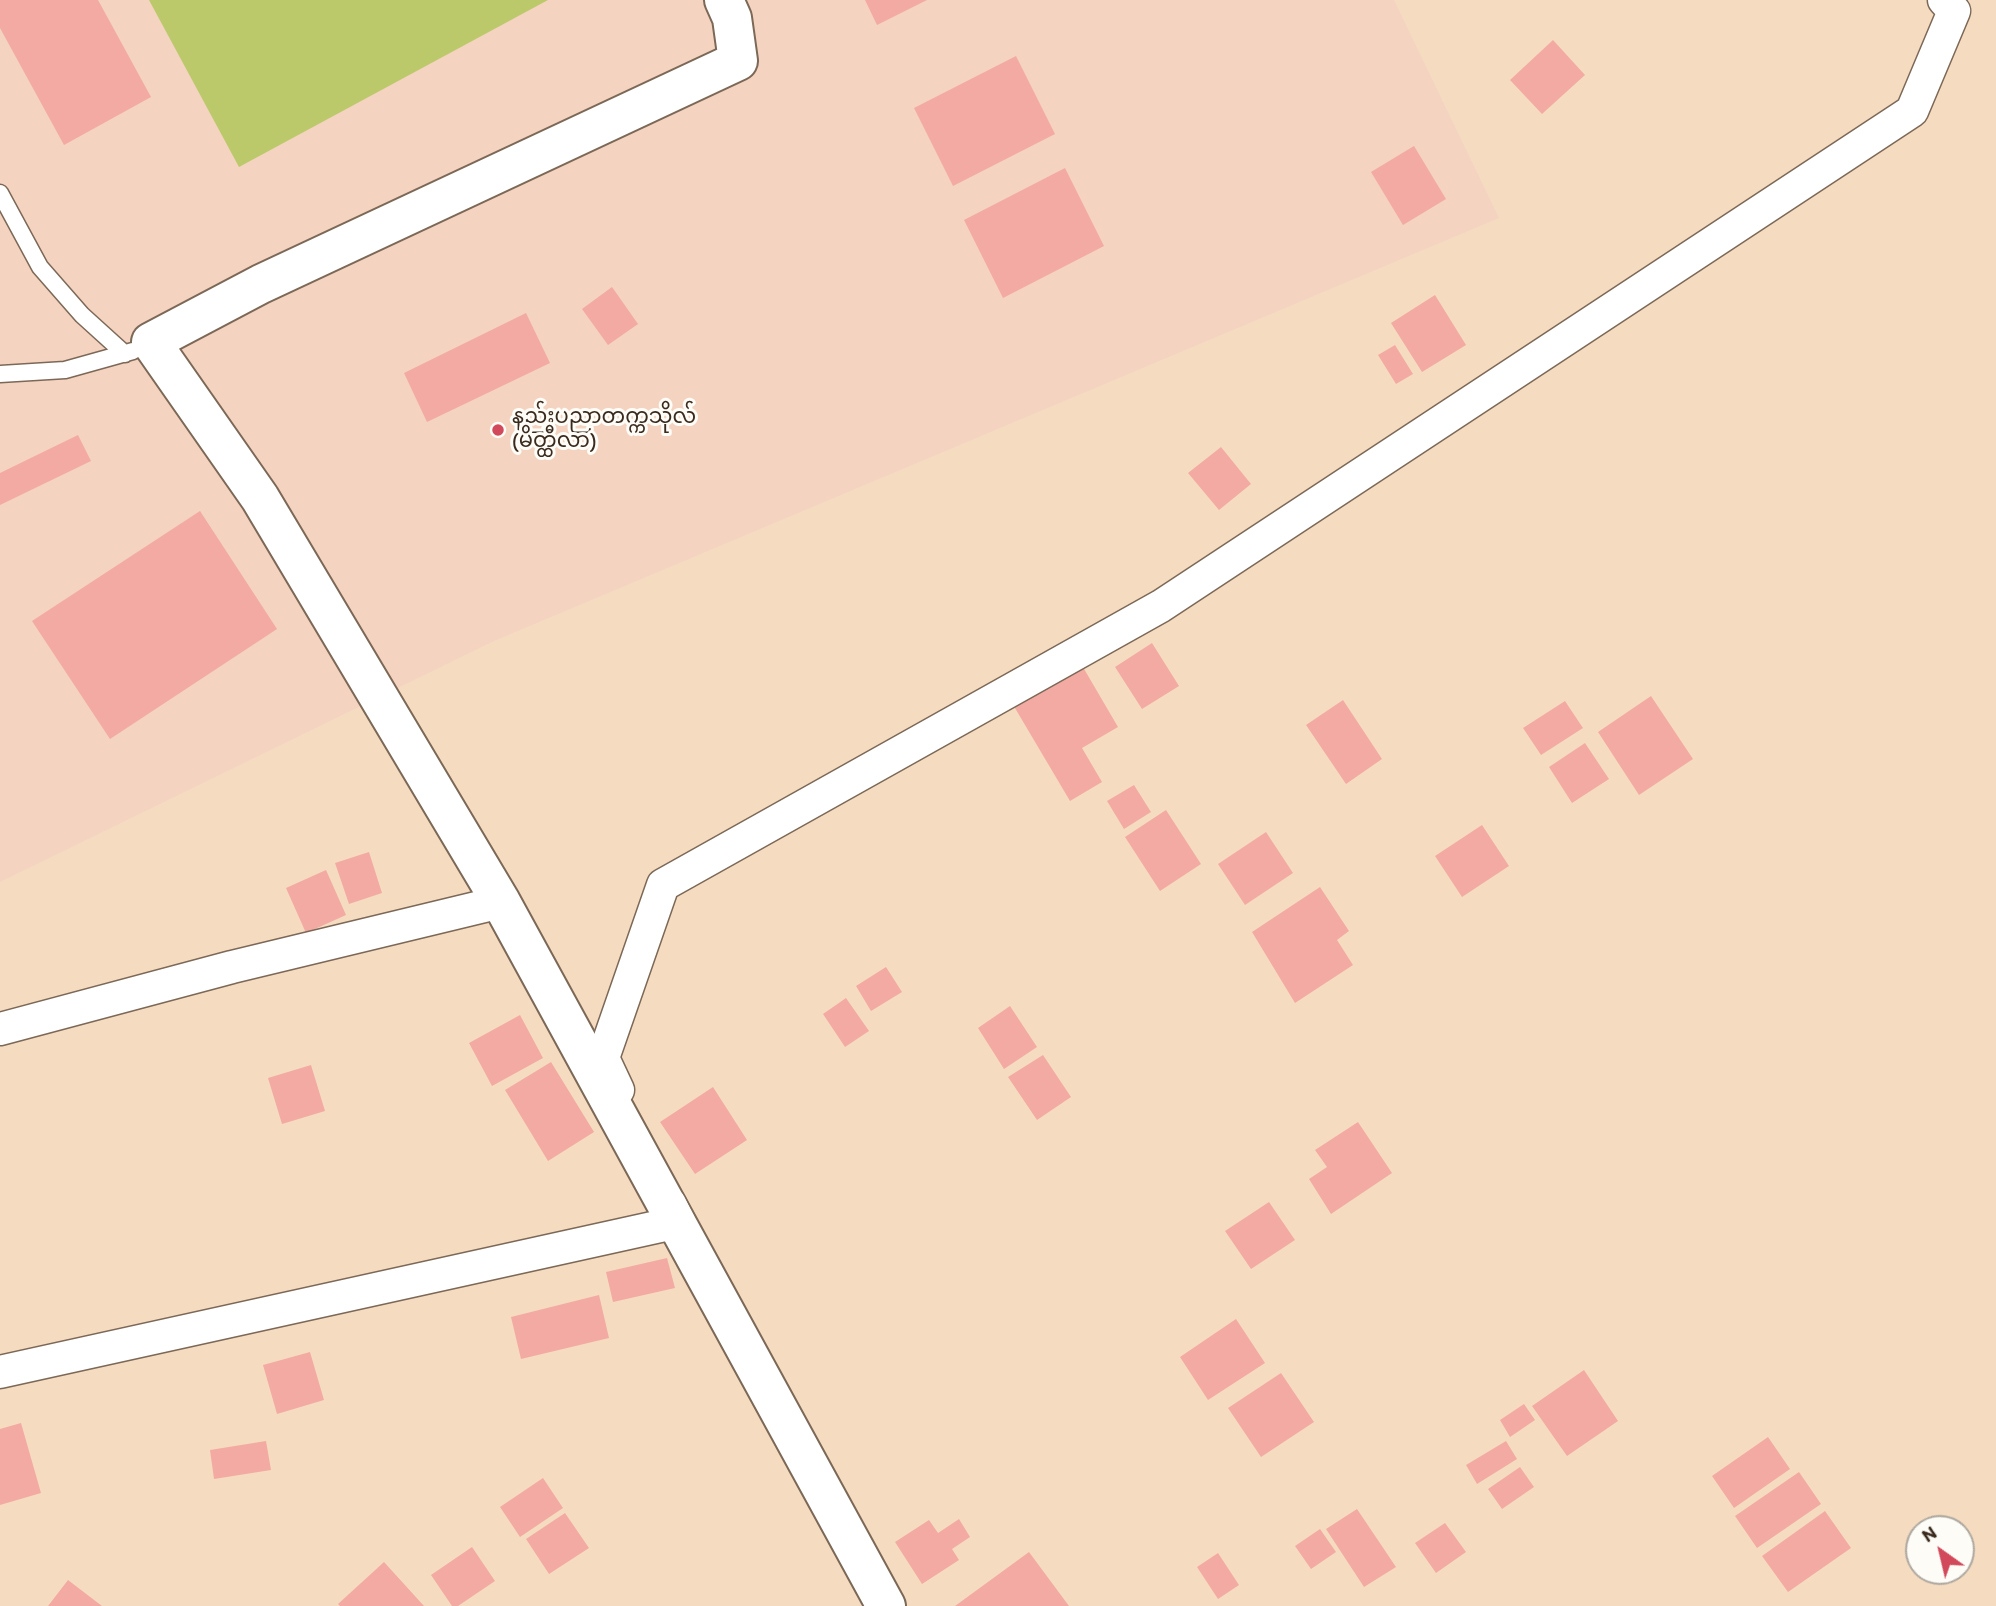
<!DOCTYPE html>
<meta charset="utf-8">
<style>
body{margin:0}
#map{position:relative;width:1996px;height:1606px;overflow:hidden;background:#f5dcc0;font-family:Itim,sans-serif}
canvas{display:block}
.north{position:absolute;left:1905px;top:1515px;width:70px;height:70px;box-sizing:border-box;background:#fdfcf7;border:2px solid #afa8a0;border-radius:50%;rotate:326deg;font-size:19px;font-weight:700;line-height:28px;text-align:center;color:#3b2a1e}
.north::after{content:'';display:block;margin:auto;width:24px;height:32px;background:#d1495b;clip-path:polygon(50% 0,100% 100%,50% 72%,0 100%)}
</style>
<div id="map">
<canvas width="1996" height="1606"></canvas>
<div class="north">N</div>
</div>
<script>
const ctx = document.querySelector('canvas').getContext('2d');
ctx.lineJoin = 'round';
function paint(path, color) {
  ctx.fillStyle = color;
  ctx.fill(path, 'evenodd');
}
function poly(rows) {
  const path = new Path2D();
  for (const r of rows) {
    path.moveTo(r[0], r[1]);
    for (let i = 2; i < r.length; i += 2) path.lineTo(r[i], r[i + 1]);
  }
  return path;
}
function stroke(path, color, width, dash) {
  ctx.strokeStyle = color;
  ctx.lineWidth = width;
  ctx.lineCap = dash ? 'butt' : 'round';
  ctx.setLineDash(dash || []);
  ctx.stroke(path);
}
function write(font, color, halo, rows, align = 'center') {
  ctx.font = font + ' Itim,"Noto Sans Myanmar",sans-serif';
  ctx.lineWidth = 6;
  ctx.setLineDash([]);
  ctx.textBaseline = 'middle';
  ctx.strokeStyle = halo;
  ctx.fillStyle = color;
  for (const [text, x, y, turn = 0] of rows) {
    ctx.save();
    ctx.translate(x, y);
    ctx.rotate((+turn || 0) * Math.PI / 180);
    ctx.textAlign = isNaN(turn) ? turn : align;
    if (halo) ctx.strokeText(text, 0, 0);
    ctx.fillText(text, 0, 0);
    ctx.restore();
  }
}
const built = poly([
 [0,0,1394,0,1499,218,494,641,0,882]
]);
const green = poly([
 [149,0,548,0,239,167]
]);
const building = poly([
 [0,0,98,0,151,97,64,145,0,28],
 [865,0,927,0,877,25],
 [1553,40,1585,75,1542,114,1510,80],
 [1016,56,1055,134,953,186,914,108],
 [1414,146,1446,199,1403,225,1371,172],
 [1065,168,1104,246,1003,298,964,220],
 [612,287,638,324,608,345,582,309],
 [1435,295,1466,345,1422,372,1391,323],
 [526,313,550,363,427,422,404,373],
 [1395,345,1413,374,1396,384,1378,355],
 [78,435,91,461,0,505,0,473],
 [1221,447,1251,484,1219,510,1188,473],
 [200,511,277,629,110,739,32,621],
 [1152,643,1179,686,1142,709,1115,667],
 [1080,662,1118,727,1082,748,1102,782,1070,801,1012,703],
 [1651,696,1693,759,1639,795,1598,732],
 [1343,700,1382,759,1346,784,1306,725],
 [1565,701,1583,728,1541,755,1523,728],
 [1585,743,1609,779,1572,803,1549,767],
 [1134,785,1151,812,1124,829,1107,801],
 [1166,810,1201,864,1160,891,1125,837],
 [1482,825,1509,866,1462,897,1435,856],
 [1266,832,1293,873,1245,905,1218,864],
 [369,852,382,893,349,904,335,863],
 [326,870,346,915,306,933,286,888],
 [1320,887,1349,931,1337,940,1353,965,1295,1003,1252,932],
 [886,967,902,992,871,1011,856,986],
 [846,998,869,1031,845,1047,823,1014],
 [1010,1006,1037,1047,1004,1069,978,1028],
 [520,1015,543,1058,492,1086,469,1043],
 [1043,1055,1071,1097,1037,1120,1008,1077],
 [551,1062,594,1132,548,1161,505,1090],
 [311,1065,325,1111,282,1124,268,1078],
 [713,1087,747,1140,695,1174,660,1122],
 [1358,1122,1392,1173,1331,1214,1309,1179,1327,1167,1315,1150],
 [1269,1202,1295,1240,1251,1269,1225,1231],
 [667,1258,675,1288,613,1302,606,1272],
 [599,1295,609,1338,521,1359,511,1317],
 [1236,1319,1265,1363,1208,1400,1180,1357],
 [310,1352,324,1400,277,1414,263,1365],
 [1584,1370,1618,1421,1567,1456,1532,1406],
 [1281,1373,1314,1422,1261,1457,1228,1408],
 [1524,1404,1535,1420,1510,1437,1500,1420],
 [21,1423,41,1493,0,1505,0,1429],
 [1768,1437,1790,1469,1734,1508,1712,1476],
 [266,1441,271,1470,214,1479,210,1450],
 [1506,1441,1517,1459,1477,1484,1466,1465],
 [1520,1467,1534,1487,1502,1509,1488,1489],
 [1799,1472,1821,1504,1757,1548,1735,1516],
 [543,1478,563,1508,520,1537,500,1507],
 [1357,1509,1396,1567,1364,1587,1326,1529],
 [1825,1511,1851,1548,1788,1592,1762,1556],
 [565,1513,589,1548,549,1574,526,1539],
 [959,1519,970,1537,952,1549,959,1560,922,1584,895,1542,929,1520,938,1533],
 [1445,1523,1466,1552,1436,1573,1415,1543],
 [1320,1529,1336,1552,1311,1569,1295,1546],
 [472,1547,495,1581,458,1606,452,1606,431,1575],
 [1029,1552,1069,1606,955,1606],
 [1218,1553,1239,1585,1218,1599,1197,1567],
 [384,1562,424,1606,340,1606,338,1604],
 [68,1580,102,1606,48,1606]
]);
const service = poly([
 [0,193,40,267,82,315,125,354],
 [0,374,65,370,133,351]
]);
const minor = poly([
 [0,1029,232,967,501,902],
 [618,1090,603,1058,663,885,1161,606,1912,111,1954,11,1944,0],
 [0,1372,679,1222,670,1204]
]);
const tertiary = poly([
 [724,0,732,18,738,61,261,284,151,342,260,498,501,902,886,1606]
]);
const markers = [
 [498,430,7,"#d1495b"]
];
const poiNames = [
 ["နည်းပညာတက္ကသိုလ်",512,418],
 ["(မိတ္ထီလာ)",512,442]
];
paint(built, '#f4d3c0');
paint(green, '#bcc96b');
paint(building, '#f3aaa3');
stroke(service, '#7c6857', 19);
stroke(minor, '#7c6857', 35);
stroke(tertiary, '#7c6857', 42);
stroke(service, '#fff', 16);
stroke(minor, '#fff', 32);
stroke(tertiary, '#fff', 38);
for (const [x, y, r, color] of markers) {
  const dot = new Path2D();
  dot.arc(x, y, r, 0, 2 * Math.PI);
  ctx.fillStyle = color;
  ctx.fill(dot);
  stroke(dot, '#fdfcf7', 2.5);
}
write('21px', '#3b2a1e', '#fdfcf7', poiNames, 'left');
</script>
